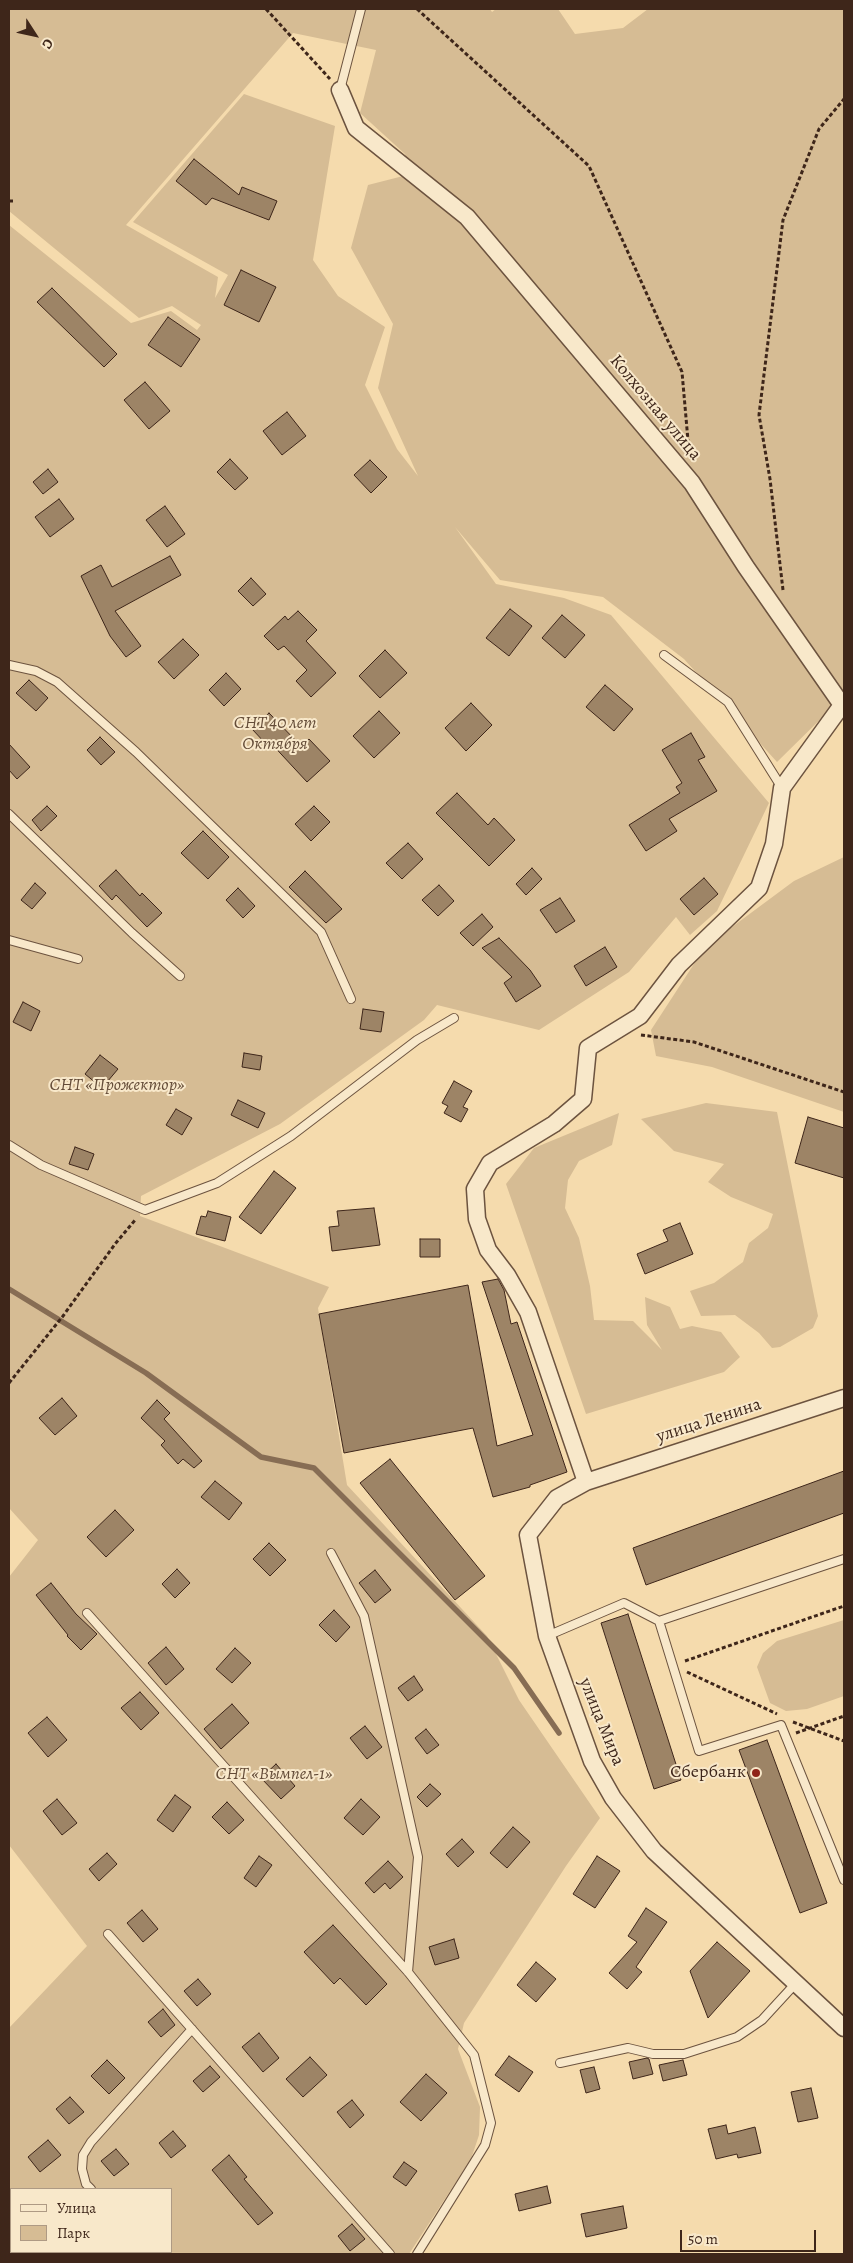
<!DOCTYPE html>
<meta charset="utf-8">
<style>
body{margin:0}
#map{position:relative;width:853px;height:2263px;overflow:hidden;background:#f5dbad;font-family:Alegreya,serif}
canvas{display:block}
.frame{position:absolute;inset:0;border:10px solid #3e261a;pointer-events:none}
.legend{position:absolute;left:10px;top:2188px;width:162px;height:65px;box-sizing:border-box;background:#f8e8ca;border:1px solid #ae9a84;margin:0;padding:6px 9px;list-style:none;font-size:15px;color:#3e261a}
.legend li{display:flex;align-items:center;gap:10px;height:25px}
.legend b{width:25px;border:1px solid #ae9a84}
.north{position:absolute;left:10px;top:10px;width:50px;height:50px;-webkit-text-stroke:4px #f8e8ca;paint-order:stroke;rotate:125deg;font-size:14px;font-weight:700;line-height:20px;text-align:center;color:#3e261a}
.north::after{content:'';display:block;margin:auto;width:18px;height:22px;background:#3e261a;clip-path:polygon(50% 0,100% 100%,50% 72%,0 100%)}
.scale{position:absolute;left:680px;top:2230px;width:136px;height:22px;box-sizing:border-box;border:2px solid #3e261a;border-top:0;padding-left:6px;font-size:15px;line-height:18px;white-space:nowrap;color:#3e261a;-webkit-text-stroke:4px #f8e8ca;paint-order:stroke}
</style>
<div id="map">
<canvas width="853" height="2263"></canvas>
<div class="frame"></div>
<ul class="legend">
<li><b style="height:6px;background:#f8e8ca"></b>Улица</li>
<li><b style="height:14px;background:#d6bc94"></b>Парк</li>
</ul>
<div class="north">С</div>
<div class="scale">50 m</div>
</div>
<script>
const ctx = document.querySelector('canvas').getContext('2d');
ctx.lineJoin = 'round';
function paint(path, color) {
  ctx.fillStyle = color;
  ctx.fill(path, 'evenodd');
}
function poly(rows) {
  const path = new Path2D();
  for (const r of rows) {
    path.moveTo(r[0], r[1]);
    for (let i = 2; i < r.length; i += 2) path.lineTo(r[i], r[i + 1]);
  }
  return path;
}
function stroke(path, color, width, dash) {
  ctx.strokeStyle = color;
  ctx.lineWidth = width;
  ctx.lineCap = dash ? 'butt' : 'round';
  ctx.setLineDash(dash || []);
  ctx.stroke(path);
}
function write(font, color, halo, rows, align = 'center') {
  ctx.font = font + ' Alegreya,serif';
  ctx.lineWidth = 4;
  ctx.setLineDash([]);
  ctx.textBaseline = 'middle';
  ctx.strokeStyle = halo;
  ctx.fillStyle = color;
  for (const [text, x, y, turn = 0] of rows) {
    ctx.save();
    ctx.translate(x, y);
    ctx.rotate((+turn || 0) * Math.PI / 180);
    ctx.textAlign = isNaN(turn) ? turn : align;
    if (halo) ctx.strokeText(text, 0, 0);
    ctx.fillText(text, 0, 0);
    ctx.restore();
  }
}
const green = poly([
 [9,9,490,9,492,12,496,9,558,9,575,34,623,28,648,9,844,9,844,696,777,762,684,659,603,597,500,580,455,527,496,584,564,598,611,615,769,803,717,911,690,935,676,917,629,972,539,1030,437,1005,424,1020,280,1124,141,1196,140,1216,329,1287,318,1308,347,1485,487,1636,519,1700,600,1818,566,1866,464,2023,458,2049,480,2107,479,2135,471,2159,409,2254,50,2254,47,2252,171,2252,171,2189,11,2189,11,2217,9,2215,9,2028,87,1946,9,1845,9,1577,38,1540,9,1508,9,225,131,323,171,311,197,330,201,325,172,306,139,318,9,211],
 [293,33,376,50,360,113,405,154,411,174,368,185,351,248,393,324,378,388,418,476,397,449,365,385,385,327,338,296,313,260,335,126,244,94,133,222,228,275,215,298,218,277,126,225],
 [844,857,844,1112,712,1067,656,1056,651,1030,705,947,794,881],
 [706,1103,777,1112,818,1316,813,1328,780,1347,772,1348,759,1333,735,1315,701,1316,690,1291,714,1283,743,1262,749,1243,768,1228,773,1214,731,1197,708,1182,724,1164,674,1151,641,1119],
 [619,1113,612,1145,579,1161,568,1180,565,1208,579,1238,590,1286,594,1320,633,1321,662,1350,647,1325,645,1297,670,1307,680,1329,692,1326,721,1332,740,1357,724,1372,586,1414,506,1184,534,1148],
 [844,1620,844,1696,807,1709,786,1711,770,1703,757,1667,763,1653,777,1641]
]);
const stream = poly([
 [9,1289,146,1373,261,1457,314,1468,514,1668,559,1733]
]);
const building = poly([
 [194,159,239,195,242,187,277,201,269,220,212,198,206,205,176,181,194,159],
 [241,270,276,287,259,322,224,305,241,270],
 [52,288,117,354,104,367,37,302,52,288],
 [168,317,200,339,181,367,148,345,168,317],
 [145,382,170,411,149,429,124,400,145,382],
 [287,412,306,436,282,455,263,431,287,412],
 [230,459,248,478,235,490,217,472,230,459],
 [370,460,387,477,371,493,354,475,370,460],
 [48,469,58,482,43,494,33,482,48,469],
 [59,499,74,519,50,537,35,517,59,499],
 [165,506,185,534,167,547,146,520,165,506],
 [170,556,181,575,115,611,141,646,126,657,110,636,81,576,101,565,112,587,170,556],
 [251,578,266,594,253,606,238,591,251,578],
 [510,609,532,626,509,656,486,638,510,609],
 [298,611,317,630,306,641,336,673,311,697,296,681,307,670,284,646,278,650,264,636,285,616,288,620,298,611],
 [562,615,585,635,565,658,542,638,562,615],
 [183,639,199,655,174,679,158,662,183,639],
 [385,650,407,673,380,698,359,676,385,650],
 [226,673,241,689,224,706,209,690,226,673],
 [29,680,48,698,36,711,16,693,29,680],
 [605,685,633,709,614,731,586,707,605,685],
 [471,703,492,725,466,751,445,728,471,703],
 [379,711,400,733,374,758,353,736,379,711],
 [269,713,301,746,309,739,330,761,307,782,269,741,266,744,252,729,269,713],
 [691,733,705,757,698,760,717,791,669,819,677,831,646,851,629,825,680,793,676,787,682,783,662,750,691,733],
 [100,737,115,752,101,765,87,750,100,737],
 [9,744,30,767,17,779,9,770,9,744],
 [457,793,488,825,494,818,515,840,489,866,436,813,457,793],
 [47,806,57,816,41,831,32,820,47,806],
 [314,806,330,822,311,841,295,824,314,806],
 [203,831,229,857,208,879,181,853,203,831],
 [408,843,423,859,402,879,386,863,408,843],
 [532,868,542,879,526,895,516,884,532,868],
 [116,870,140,896,142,893,162,913,147,927,116,895,112,900,99,886,116,870],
 [305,871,342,909,326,923,289,887,305,871],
 [704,878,718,894,694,915,680,899,704,878],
 [35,883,46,893,32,909,21,900,35,883],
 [439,885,454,901,438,916,422,900,439,885],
 [238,888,255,906,243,918,226,900,238,888],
 [560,898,575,921,556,933,540,910,560,898],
 [482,914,493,927,473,946,460,933,482,914],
 [499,938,530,970,541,986,516,1002,504,983,512,977,482,948,499,938],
 [605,947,617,967,586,986,574,966,605,947],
 [23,1002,40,1011,31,1031,13,1022,23,1002],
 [363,1009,384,1012,381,1032,360,1029,363,1009],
 [244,1053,262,1056,260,1070,242,1067,244,1053],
 [100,1055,118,1069,102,1088,85,1074,100,1055],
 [454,1081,472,1091,463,1107,468,1109,461,1122,444,1113,448,1106,442,1103,454,1081],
 [238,1100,265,1113,258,1128,231,1115,238,1100],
 [176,1109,192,1118,182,1135,166,1125,176,1109],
 [808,1117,844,1128,844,1178,795,1163,808,1117],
 [75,1147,94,1154,88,1170,69,1164,75,1147],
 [274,1171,296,1188,261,1234,239,1217,274,1171],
 [374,1208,380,1245,332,1251,329,1227,339,1226,337,1211,374,1208],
 [208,1211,231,1217,225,1241,196,1234,201,1216,206,1217,208,1211],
 [680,1223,693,1254,645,1274,637,1254,668,1241,663,1230,680,1223],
 [420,1239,440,1239,440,1257,420,1257,420,1239],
 [498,1279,504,1290,511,1324,517,1322,567,1472,530,1485,530,1487,493,1497,473,1428,344,1453,319,1314,468,1285,497,1446,533,1435,482,1282,498,1279],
 [62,1398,77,1416,55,1435,39,1418,62,1398],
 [157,1400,170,1413,164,1419,202,1461,194,1468,183,1459,178,1464,161,1445,165,1441,141,1418,157,1400],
 [390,1459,485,1576,455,1600,360,1483,390,1459],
 [844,1471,844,1513,646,1585,633,1548,844,1471],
 [215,1481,242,1503,229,1520,201,1497,215,1481],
 [115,1510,134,1530,106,1557,87,1537,115,1510],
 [269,1543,286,1560,270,1576,253,1559,269,1543],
 [177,1569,190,1583,175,1598,162,1584,177,1569],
 [375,1570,391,1590,375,1603,359,1583,375,1570],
 [51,1583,76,1614,97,1634,81,1650,67,1636,68,1635,36,1595,51,1583],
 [334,1610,350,1627,336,1642,319,1625,334,1610],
 [628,1614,681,1780,654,1789,601,1623,628,1614],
 [166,1647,184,1669,166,1685,148,1663,166,1647],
 [235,1648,251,1663,232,1683,216,1669,235,1648],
 [414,1676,423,1690,408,1701,398,1688,414,1676],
 [140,1692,159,1713,141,1730,121,1708,140,1692],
 [232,1704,249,1723,221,1749,204,1729,232,1704],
 [47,1717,67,1740,48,1757,28,1733,47,1717],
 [365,1726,382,1747,367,1759,350,1738,365,1726],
 [426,1729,439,1745,427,1754,415,1738,426,1729],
 [767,1740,827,1903,800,1913,739,1750,767,1740],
 [276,1764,295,1786,281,1799,261,1778,276,1764],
 [430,1784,441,1794,427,1807,417,1797,430,1784],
 [175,1795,191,1807,173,1832,157,1820,175,1795],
 [57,1799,77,1823,62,1835,43,1811,57,1799],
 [361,1799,380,1817,363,1835,344,1818,361,1799],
 [227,1802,244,1820,229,1834,212,1817,227,1802],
 [513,1827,530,1842,507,1868,490,1853,513,1827],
 [462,1839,474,1852,458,1867,446,1854,462,1839],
 [107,1853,117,1864,99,1881,89,1869,107,1853],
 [259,1856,272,1865,256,1887,244,1878,259,1856],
 [597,1856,620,1871,595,1908,573,1894,597,1856],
 [388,1861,403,1877,390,1889,385,1883,374,1893,365,1883,388,1861],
 [646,1908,667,1922,636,1967,642,1972,627,1989,609,1973,637,1942,628,1936,646,1908],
 [142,1910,158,1929,143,1942,127,1923,142,1910],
 [333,1925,387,1984,366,2005,340,1978,334,1984,304,1952,333,1925],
 [454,1939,459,1958,435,1965,429,1947,454,1939],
 [717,1942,750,1971,708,2018,690,1971,717,1942],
 [536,1962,556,1979,536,2002,517,1985,536,1962],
 [198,1979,211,1994,197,2006,184,1991,198,1979],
 [163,2009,175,2025,161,2037,148,2022,163,2009],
 [259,2033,279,2058,263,2072,242,2047,259,2033],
 [509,2056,533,2072,519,2092,495,2075,509,2056],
 [310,2057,327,2075,303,2097,286,2079,310,2057],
 [647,2058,649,2059,653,2074,633,2079,629,2062,647,2058],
 [107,2060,125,2078,109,2094,91,2076,107,2060],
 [683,2060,687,2075,663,2081,659,2065,683,2060],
 [210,2066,220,2077,203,2092,193,2081,210,2066],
 [594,2067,600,2089,586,2093,580,2070,594,2067],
 [426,2074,447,2093,421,2121,400,2102,426,2074],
 [811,2088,818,2118,798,2122,791,2092,811,2088],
 [70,2097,84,2112,69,2124,56,2109,70,2097],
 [352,2100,364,2115,350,2128,337,2112,352,2100],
 [726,2125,728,2134,755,2127,761,2153,738,2158,737,2154,716,2159,708,2129,726,2125],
 [173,2131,186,2146,171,2158,159,2143,173,2131],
 [48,2140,61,2155,40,2172,28,2157,48,2140],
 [116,2149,129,2164,114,2176,101,2161,116,2149],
 [229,2155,247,2177,244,2179,273,2213,258,2225,212,2170,229,2155],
 [404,2162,417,2171,406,2186,393,2177,404,2162],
 [547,2186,551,2203,519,2211,515,2194,547,2186],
 [623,2206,627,2228,586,2237,581,2214,623,2206],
 [352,2224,365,2239,350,2251,338,2236,352,2224]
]);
const path = poly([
 [266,9,330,79],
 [417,9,589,166,682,372,689,452],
 [9,201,15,201],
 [783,590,770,479,759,415,783,220,819,129,844,99],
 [641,1035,694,1042,844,1092],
 [9,1383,63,1316,115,1244,136,1219],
 [685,1661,844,1606],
 [687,1672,777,1714],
 [793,1722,844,1741],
 [796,1733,844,1716]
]);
const lane = poly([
 [340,90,361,9],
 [664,655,728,702,782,788],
 [9,665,36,671,57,682,136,752,321,932,351,999],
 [9,814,132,933,180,976],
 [9,940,78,959],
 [9,1145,41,1165,145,1210,217,1183,291,1136,417,1040,454,1018],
 [331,1553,364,1616,418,1857,408,1972],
 [87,1613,408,1972,474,2055,491,2123,485,2145,417,2254],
 [659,1621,699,1751,781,1725,844,1880],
 [547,1636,624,1603,659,1621,844,1559],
 [108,1934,390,2254],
 [560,2063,628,2048,653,2054,684,2054,737,2037,762,2020,796,1983],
 [91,2189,86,2184,82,2169,83,2155,91,2142,192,2029],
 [144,2252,146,2254]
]);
const street = poly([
 [340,90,356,128,467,217,692,483,746,567,842,705,782,788,774,844,759,888,679,965,640,1016,588,1048,583,1099,554,1124,490,1163,475,1189,477,1219,488,1250,507,1275,528,1312,586,1482],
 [844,1398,586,1482,557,1498,528,1535,547,1636,592,1761,613,1798,654,1851,844,2028],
 [9,2237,11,2239],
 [25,2252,27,2254]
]);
const markers = [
 [756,1773,5,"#8f2418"]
];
const streetNames = [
 ["Колхозная улица",655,408,50],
 ["улица Ленина",709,1421,-18],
 ["улица Мира",601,1722,68]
];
const parkNames = [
 ["СНТ 40 лет",275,724],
 ["Октября",275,745],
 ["СНТ «Прожектор»",117,1086],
 ["СНТ «Вымпел-1»",274,1775]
];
const poiNames = [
 ["Сбербанк",746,1773]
];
paint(green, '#d6bc94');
stroke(stream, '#876d54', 5.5);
paint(building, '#9d8466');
stroke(building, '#3e261a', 1);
stroke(lane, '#6c533f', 10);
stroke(street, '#6c533f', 19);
stroke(path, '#3e261a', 3, [4, 2.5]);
stroke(lane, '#f8e8ca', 8);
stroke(street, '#f8e8ca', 16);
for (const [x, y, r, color] of markers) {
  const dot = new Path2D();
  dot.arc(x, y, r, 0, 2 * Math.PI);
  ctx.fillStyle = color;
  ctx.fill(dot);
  stroke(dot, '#f8e8ca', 2);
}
write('18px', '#3e261a', '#f8e8ca', streetNames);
write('italic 18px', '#644c38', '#f8e8ca', parkNames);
write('18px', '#3e261a', '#f8e8ca', poiNames, 'right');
</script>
